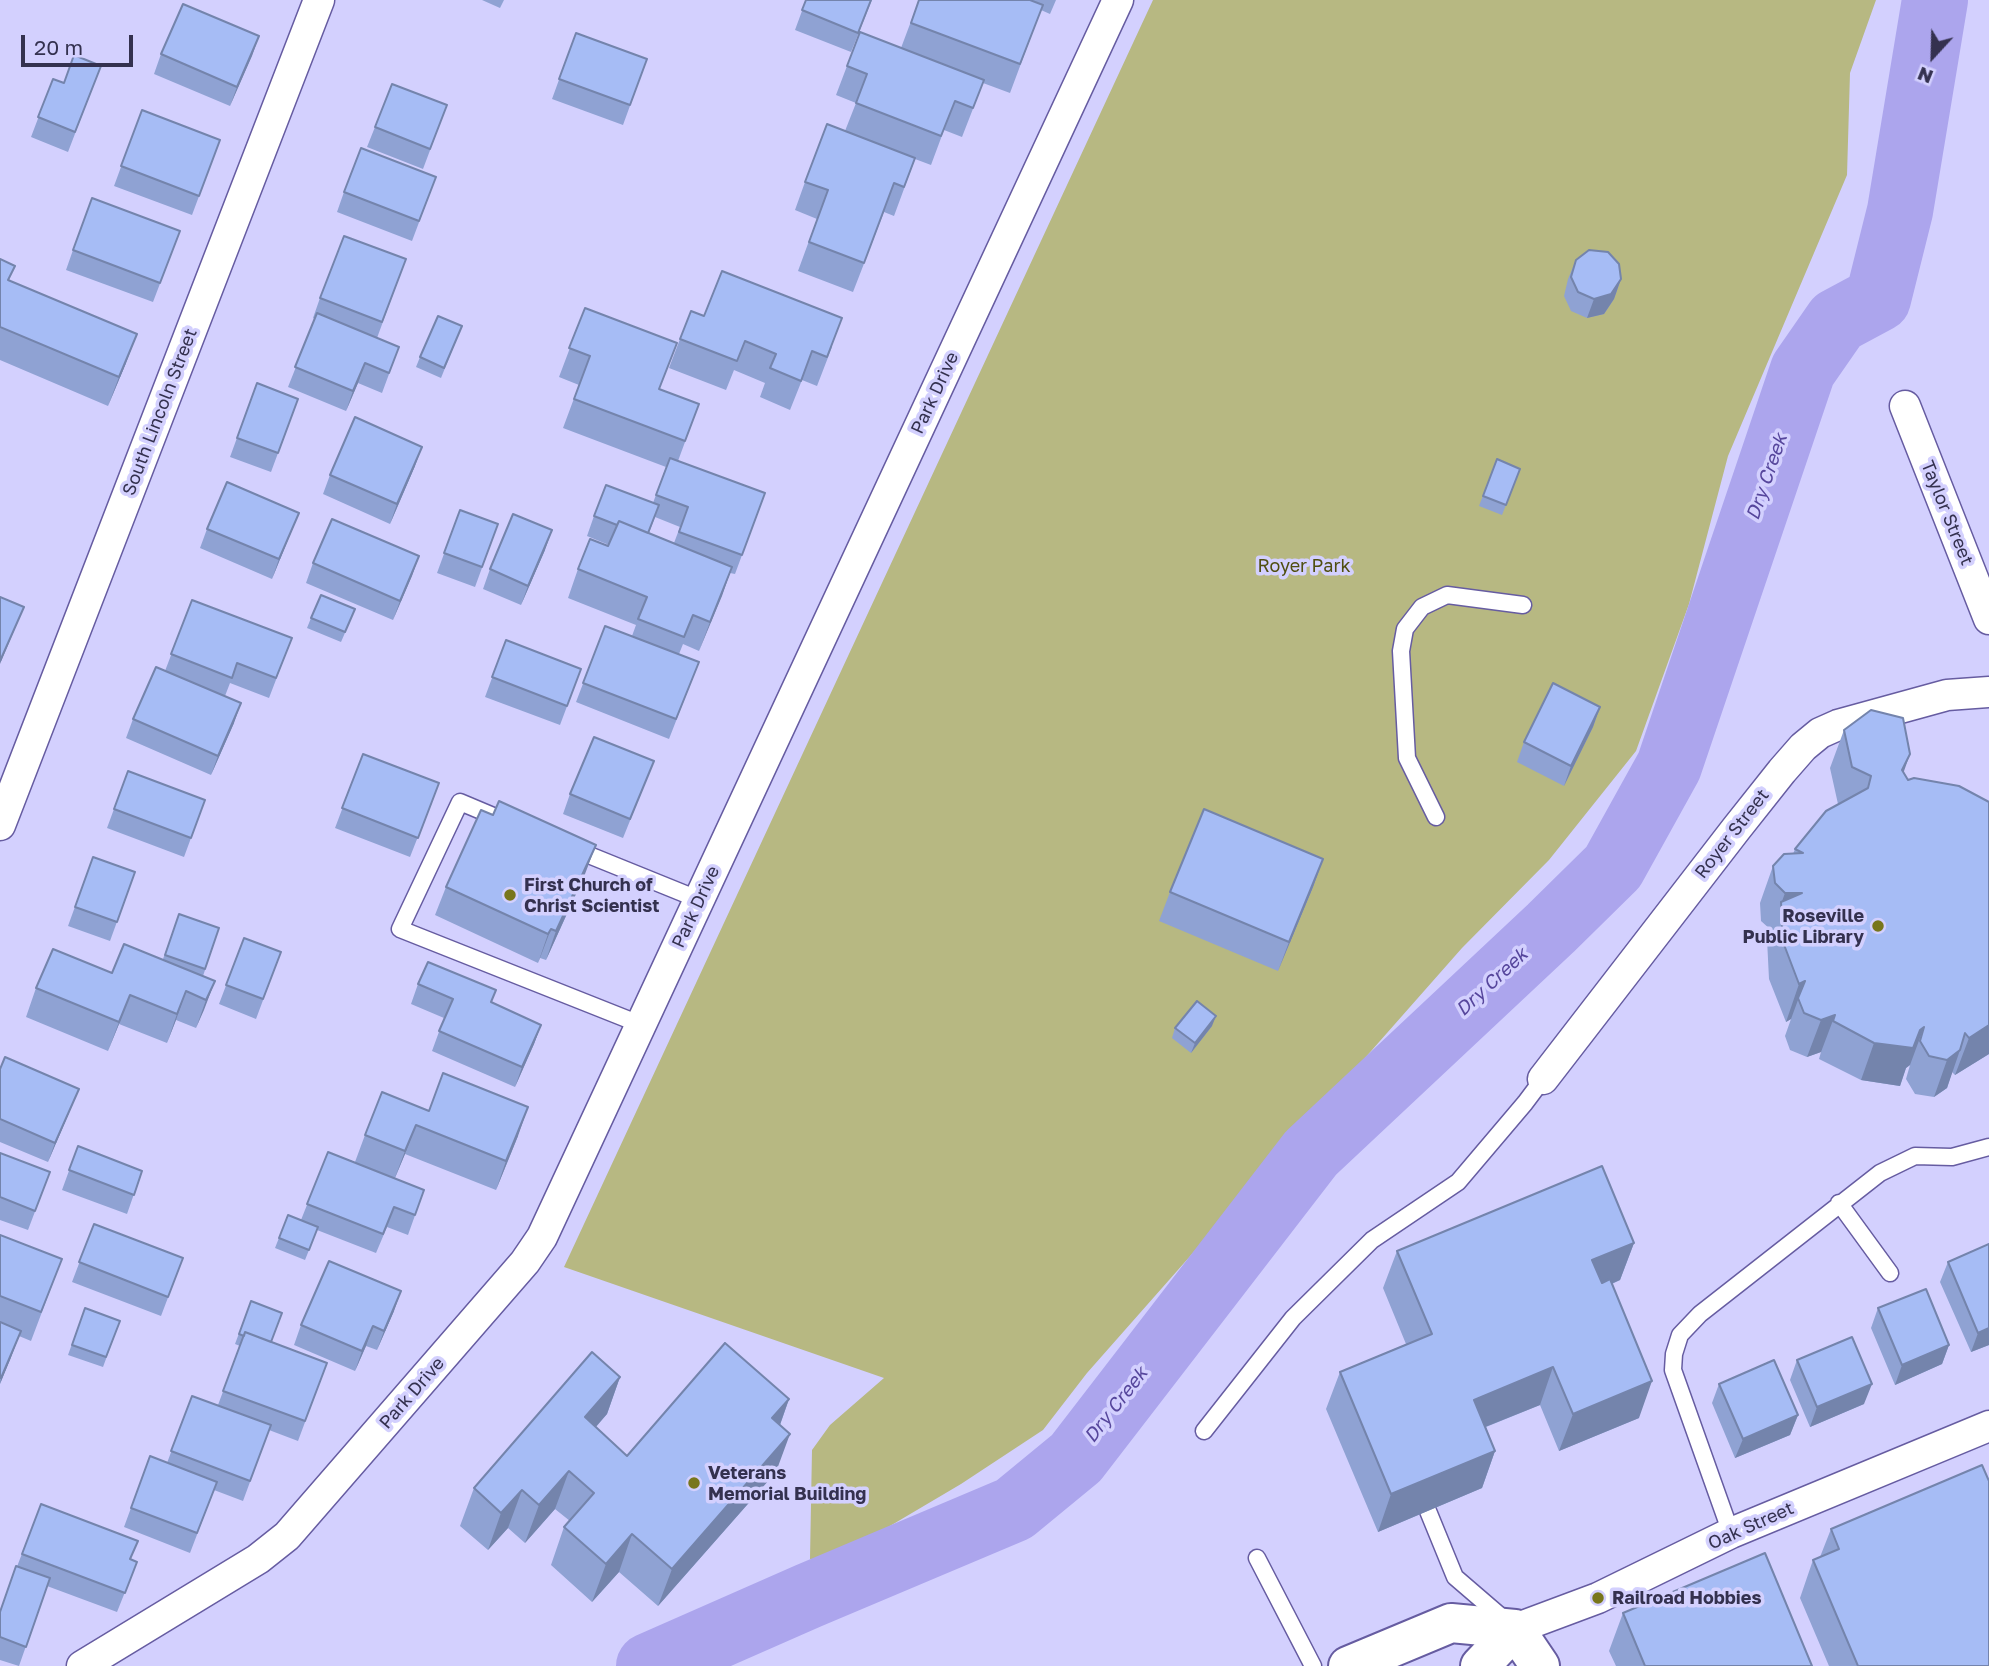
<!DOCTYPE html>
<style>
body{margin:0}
#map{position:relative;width:1989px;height:1666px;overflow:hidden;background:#d3d0fe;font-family:"Golos Text",sans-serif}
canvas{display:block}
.north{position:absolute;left:1898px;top:21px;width:70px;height:70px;-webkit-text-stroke:5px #d3d0fe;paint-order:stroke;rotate:202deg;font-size:19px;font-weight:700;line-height:28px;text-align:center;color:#34314f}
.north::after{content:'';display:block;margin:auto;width:24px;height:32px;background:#34314f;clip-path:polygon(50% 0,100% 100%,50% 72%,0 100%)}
.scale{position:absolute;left:21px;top:35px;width:112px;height:32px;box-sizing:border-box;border:4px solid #34314f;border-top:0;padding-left:9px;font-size:21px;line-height:24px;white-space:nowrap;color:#34314f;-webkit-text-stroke:5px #d3d0fe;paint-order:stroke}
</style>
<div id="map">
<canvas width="1989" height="1666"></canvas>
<div class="north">N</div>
<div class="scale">20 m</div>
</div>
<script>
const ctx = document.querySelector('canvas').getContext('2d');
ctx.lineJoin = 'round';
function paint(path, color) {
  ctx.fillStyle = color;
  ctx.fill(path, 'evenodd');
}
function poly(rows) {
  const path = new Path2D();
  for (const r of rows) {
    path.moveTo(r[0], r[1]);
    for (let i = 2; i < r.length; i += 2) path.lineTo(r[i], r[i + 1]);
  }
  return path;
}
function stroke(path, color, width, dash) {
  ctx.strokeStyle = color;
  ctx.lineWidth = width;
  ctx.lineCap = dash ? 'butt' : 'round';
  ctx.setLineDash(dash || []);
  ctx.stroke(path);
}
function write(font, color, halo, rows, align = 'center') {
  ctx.font = font + ' "Golos Text",sans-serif';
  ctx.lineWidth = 7;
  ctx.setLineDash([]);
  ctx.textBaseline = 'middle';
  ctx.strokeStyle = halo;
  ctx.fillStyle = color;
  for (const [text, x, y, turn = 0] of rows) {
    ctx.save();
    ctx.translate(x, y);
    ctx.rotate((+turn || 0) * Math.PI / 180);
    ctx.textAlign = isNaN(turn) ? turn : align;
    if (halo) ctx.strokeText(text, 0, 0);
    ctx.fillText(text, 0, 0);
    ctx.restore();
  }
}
const green = poly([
 [1153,0,1876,0,1850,73,1847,175,1728,456,1689,604,1636,751,1549,860,1462,948,1087,1373,1043,1430,961,1484,829,1562,810,1559,812,1450,830,1425,884,1378,564,1267]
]);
const river = poly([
 [649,1666,808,1596,1014,1509,1076,1458,1311,1153,1551,928,1613,867,1669,766,1803,370,1837,321,1878,299,1900,211,1935,0]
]);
const service = poly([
 [1436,817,1407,758,1401,651,1405,629,1422,607,1447,595,1523,605],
 [498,818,460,802,400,929,642,1025],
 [574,849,700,900],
 [1839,1203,1890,1273],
 [1204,1431,1293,1318,1372,1240,1458,1182,1525,1103,1543,1079],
 [1428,1511,1455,1577,1505,1620],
 [1731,1533,1673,1370,1674,1354,1680,1335,1700,1314,1880,1173,1915,1156,1952,1157,1989,1147],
 [1257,1558,1313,1666]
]);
const minor = poly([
 [1905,406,1989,619],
 [0,825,319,0],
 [1543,1079,1736,829,1782,771,1803,747,1820,733,1838,725,1947,695,1989,692],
 [1515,1629,1598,1598,1731,1533,1989,1426],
 [82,1666,258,1559,287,1536,525,1262,542,1237,1118,0]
]);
const secondary = poly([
 [1515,1629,1540,1666],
 [1348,1666,1451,1623,1515,1629],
 [1480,1666,1515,1629]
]);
const wall = poly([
 [482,0,504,0,500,8],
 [806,0,872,0,851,52,795,30],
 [919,0,1056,0,1050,14,1041,10,1010,93,983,83,962,137,944,130,931,165,915,159,894,216,884,212,853,292,798,271,817,219,795,210,805,182,845,131,856,103,836,95,847,66,901,48],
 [576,33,647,59,623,125,552,99],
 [259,36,230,106,154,74,161,54],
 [101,66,68,152,31,137,53,79,64,83],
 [447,105,423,169,367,147,375,127],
 [142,110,220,140,192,215,114,186],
 [436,177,412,241,337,212,344,192],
 [180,231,153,302,66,270,73,250],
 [0,259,9,280,126,363,108,406,0,360],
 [406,259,377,338,399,347,382,393,358,383,346,411,288,387,315,319,313,318,320,298],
 [1576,260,1621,279,1614,299,1604,314,1587,318,1571,311,1564,296,1568,279],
 [585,308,659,389,699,404,678,461,765,493,735,574,730,573,699,651,683,644,679,654,699,662,669,739,576,702,605,626,632,636,636,625,568,598,578,569,608,546,609,545,587,536,594,516,653,503,666,467,563,428,579,385,559,377],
 [655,517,680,527,674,543,649,533],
 [704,316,832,347,817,386,802,380,790,410,760,397,765,383,734,370,726,390,669,368,680,339],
 [458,336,441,378,416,367,420,357],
 [257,383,298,399,271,472,230,457],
 [1497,459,1520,469,1502,515,1479,506],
 [415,466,390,524,323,494,330,475],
 [460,510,498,524,475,587,437,573],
 [299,513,272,579,200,548,207,529],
 [545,550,521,605,483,589,490,569],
 [419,556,393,620,306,583,313,563],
 [192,600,292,638,269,698,230,683,225,696,234,723,211,775,126,738,133,719,165,671],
 [311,618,351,619,341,642,307,628],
 [506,640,581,669,560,725,485,697],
 [1600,707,1593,727,1564,786,1517,762,1524,742],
 [1844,730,1903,773,1908,780,1989,802,1989,1054,1955,1075,1952,1072,1947,1088,1934,1097,1915,1094,1906,1079,1910,1065,1906,1068,1900,1086,1861,1080,1819,1059,1821,1052,1807,1057,1790,1050,1785,1036,1791,1019,1786,1022,1769,979,1767,939,1771,930,1761,921,1760,903,1773,866,1793,854,1795,849,1838,804,1830,768],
 [363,754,439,783,410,857,335,828],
 [128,771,191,838,184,857,107,828],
 [646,781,623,838,563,814,570,794],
 [93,857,135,872,110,941,68,926],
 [1323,859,1313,887,1278,971,1159,921,1170,892],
 [585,874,546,960,540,958,538,963,435,915,446,887],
 [179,914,219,928,203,976,215,981,196,1028,176,1020,167,1043,119,1024,108,1051,26,1017,36,988,112,973,163,959],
 [244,938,281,952,256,1019,219,1004],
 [418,984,496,990,491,1003,541,1025,534,1044,515,1087,432,1051,444,1018,411,1004],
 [1212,1026,1191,1053,1172,1038,1175,1028],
 [0,1069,71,1108,48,1162,0,1142],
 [429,1111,518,1136,496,1190,405,1154,395,1178,424,1190,408,1235,387,1227,376,1253,317,1230,305,1260,275,1248,288,1215,301,1220,328,1152,355,1162,365,1135],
 [78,1146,142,1171,127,1214,62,1190],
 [0,1153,50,1172,28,1230,0,1220],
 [94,1224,183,1258,161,1316,72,1282],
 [0,1235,62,1259,31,1341,19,1336,0,1384],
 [1634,1243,1620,1280,1612,1284,1639,1418,1559,1451,1540,1405,1486,1427,1495,1451,1482,1488,1378,1532,1326,1409,1340,1372,1406,1344,1383,1288,1397,1251],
 [1989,1244,1989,1345,1971,1352,1940,1282,1948,1262],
 [251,1301,271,1342,327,1363,298,1441,269,1430,243,1501,214,1490,190,1553,124,1527,150,1456,167,1463,192,1396,218,1405,240,1346,235,1344],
 [85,1308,120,1321,103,1367,68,1355],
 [1878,1308,1949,1345,1942,1364,1895,1385,1871,1328],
 [394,1311,377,1350,366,1346,355,1371,294,1345,301,1325],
 [1797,1360,1864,1404,1810,1427,1790,1380],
 [620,1377,607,1414,596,1427,627,1456,789,1399,780,1425,776,1472,658,1606,619,1572,592,1602,551,1565,564,1527,570,1521,555,1509,525,1543,508,1528,488,1550,460,1526,474,1488],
 [1719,1384,1798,1415,1790,1435,1735,1458,1712,1403],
 [41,1504,131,1559,137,1562,117,1612,47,1586,19,1666,0,1660,0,1611],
 [1831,1529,1989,1666,1829,1666,1800,1598,1813,1560,1820,1557],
 [1623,1613,1812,1666,1616,1666,1609,1651]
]);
const shadedWall = poly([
 [259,36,252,56,230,106,237,87],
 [1621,279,1614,299,1604,314,1587,318,1594,299],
 [137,334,126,363,108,406,119,377],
 [365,363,358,383,346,411,353,391],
 [422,447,415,466,390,524,397,504],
 [299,513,291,532,272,579,279,559],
 [552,530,545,550,521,605,528,586],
 [419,556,412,576,393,620,400,601],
 [732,567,722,596,699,651,710,622],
 [24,607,0,664,0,661],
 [241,703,234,723,211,775,218,756],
 [1600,707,1593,727,1564,786,1571,766],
 [1910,754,1897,791,1902,770],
 [596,845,585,874,546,960,556,931],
 [1323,859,1313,887,1278,971,1289,942],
 [1785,893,1802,893,1781,904],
 [551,929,540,958,538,963,548,934],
 [215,981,204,1010,196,1028,206,1000],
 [1805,981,1791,1019,1786,1022,1799,984],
 [186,991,176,1020,167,1043,177,1014],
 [130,995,119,1024,108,1051,119,1022],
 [1835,1015,1821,1052,1807,1057,1821,1020],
 [1216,1016,1212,1026,1191,1053,1195,1043],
 [541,1025,534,1044,515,1087,522,1067],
 [1989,1025,1989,1054,1955,1075,1969,1038],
 [1924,1027,1910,1065,1906,1068,1900,1086,1861,1080,1874,1043,1920,1030],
 [1960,1050,1947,1088,1934,1097,1947,1060],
 [79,1089,71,1108,48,1162,55,1143],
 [528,1107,518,1136,496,1190,506,1161],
 [416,1125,405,1154,394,1180,405,1151],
 [1634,1243,1620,1280,1578,1298,1592,1260],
 [401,1291,394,1311,377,1350,384,1331],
 [373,1326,366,1346,355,1371,362,1351],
 [1989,1328,1989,1345,1971,1352,1978,1333],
 [21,1331,10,1360,0,1384,1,1378],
 [1949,1345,1942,1364,1895,1385,1902,1365],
 [1553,1367,1540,1405,1460,1437,1474,1400],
 [620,1377,607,1414,571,1455,585,1417],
 [1652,1381,1639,1418,1559,1451,1573,1414],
 [1872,1384,1864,1404,1810,1427,1817,1407],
 [789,1399,776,1436,772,1418],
 [1798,1415,1790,1435,1735,1458,1743,1439],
 [790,1434,776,1472,658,1606,672,1569],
 [1495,1451,1482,1488,1378,1532,1391,1494],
 [569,1471,555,1509,525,1543,539,1505],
 [522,1490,508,1528,488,1550,501,1513],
 [632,1534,619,1572,592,1602,606,1564]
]);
const building = poly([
 [806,0,871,0,858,33,802,10,806,0],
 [919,0,1030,0,1043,5,1020,64,911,23,919,0],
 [183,4,259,36,237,87,161,54,183,4],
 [860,32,984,80,973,108,955,101,941,136,856,103,867,74,847,66,860,32],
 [576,33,647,59,630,105,559,79,576,33],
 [74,55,101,66,75,132,38,117,53,79,64,83,74,55],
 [392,84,447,105,430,149,375,127,392,84],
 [142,110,220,140,199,196,121,166,142,110],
 [827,124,915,158,904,187,894,183,864,263,809,242,828,190,805,182,827,124],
 [361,148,436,177,419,221,344,192,361,148],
 [92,198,180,231,160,283,73,250,92,198],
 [344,236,406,259,382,322,320,298,344,236],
 [1589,250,1608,252,1619,264,1621,279,1611,294,1594,299,1578,292,1571,277,1576,260,1589,250],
 [0,259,15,266,8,280,137,334,119,377,0,327,0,259],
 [722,271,842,318,827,357,812,351,801,381,770,368,776,354,745,341,737,361,680,339,691,311,704,316,722,271],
 [585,308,677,343,659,389,699,404,685,441,574,399,590,356,569,348,585,308],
 [317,313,399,347,389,373,365,363,353,391,295,367,317,313],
 [438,316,462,326,444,368,420,357,438,316],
 [257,383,298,399,278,453,237,438,257,383],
 [355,417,422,447,397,504,330,475,355,417],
 [670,458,765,493,742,555,679,532,688,507,656,495,670,458],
 [1497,459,1520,469,1506,505,1483,496,1497,459],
 [227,482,299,513,279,559,207,529,227,482],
 [606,485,659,505,648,533,619,521,617,525,594,516,606,485],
 [460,510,498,524,482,567,444,553,460,510],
 [513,514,552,530,528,586,490,569,513,514],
 [332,519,419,556,400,601,313,563,332,519],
 [619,521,732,567,710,622,693,615,684,637,638,619,647,597,578,569,590,539,608,546,619,521],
 [321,595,355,609,345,632,311,618,321,595],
 [0,597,24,607,0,661,0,597],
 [192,600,292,638,276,678,237,663,232,678,171,654,192,600],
 [605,626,699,662,676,719,583,683,605,626],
 [506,640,581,669,567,706,492,677,506,640],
 [156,667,241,703,218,756,133,719,156,667],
 [1553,683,1600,707,1571,766,1524,742,1553,683],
 [1871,710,1903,718,1910,754,1902,770,1908,780,1914,778,1959,786,1989,802,1989,1025,1969,1038,1965,1033,1960,1050,1947,1060,1929,1056,1920,1041,1924,1027,1920,1030,1913,1048,1874,1043,1833,1021,1835,1015,1821,1020,1804,1013,1798,998,1805,981,1799,984,1783,942,1781,902,1802,893,1785,893,1775,883,1773,866,1784,854,1803,853,1795,849,1826,811,1868,788,1871,776,1852,767,1844,730,1871,710],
 [594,737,654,761,630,819,570,794,594,737],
 [363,754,439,783,418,838,342,808,363,754],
 [128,771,205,800,191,838,114,809,128,771],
 [499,801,596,845,556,931,551,929,548,934,446,887,481,810,493,815,499,801],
 [1204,809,1323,859,1289,942,1170,892,1204,809],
 [93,857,135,872,117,922,75,907,93,857],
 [179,914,219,928,205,969,165,955,179,914],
 [244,938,281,952,263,999,226,985,244,938],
 [124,944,215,981,206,1000,186,991,177,1014,130,995,119,1022,36,988,53,949,112,973,124,944],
 [428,962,496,990,491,1002,541,1025,522,1067,439,1031,453,999,418,984,428,962],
 [1197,1001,1216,1016,1195,1043,1175,1028,1197,1001],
 [5,1057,79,1089,55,1143,0,1119,0,1069,5,1057],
 [443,1073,528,1107,506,1161,416,1125,405,1151,365,1135,382,1092,429,1111,443,1073],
 [78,1146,142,1171,134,1195,69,1170,78,1146],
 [328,1152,424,1190,415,1215,394,1207,383,1234,307,1204,328,1152],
 [0,1153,50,1172,35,1211,0,1197,0,1153],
 [1602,1166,1634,1243,1592,1260,1602,1283,1610,1279,1652,1381,1573,1414,1553,1367,1474,1400,1495,1451,1391,1494,1340,1372,1432,1334,1397,1251,1602,1166],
 [288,1215,318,1227,309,1250,279,1238,288,1215],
 [94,1224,183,1258,168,1297,79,1262,94,1224],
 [0,1235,62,1259,41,1312,0,1296,0,1235],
 [1989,1244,1989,1328,1978,1333,1948,1262,1989,1244],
 [329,1261,401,1291,384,1331,373,1326,362,1351,301,1325,329,1261],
 [1926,1289,1949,1345,1902,1365,1878,1308,1926,1289],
 [251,1301,282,1313,271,1342,245,1332,244,1336,239,1334,251,1301],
 [85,1308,120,1321,106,1357,72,1345,85,1308],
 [0,1322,21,1331,1,1378,0,1378,0,1322],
 [245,1332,327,1363,305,1421,223,1391,245,1332],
 [1852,1337,1872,1384,1817,1407,1797,1360,1852,1337],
 [725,1343,789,1399,772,1418,790,1434,672,1569,632,1534,606,1564,564,1527,594,1493,569,1471,539,1505,522,1490,501,1513,474,1488,592,1352,620,1377,585,1417,627,1456,725,1343],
 [1774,1360,1798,1415,1743,1439,1719,1384,1774,1360],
 [192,1396,271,1425,250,1481,171,1451,192,1396],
 [150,1456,217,1482,197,1533,131,1508,150,1456],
 [1982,1465,1989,1481,1989,1666,1858,1666,1813,1560,1839,1549,1831,1529,1982,1465],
 [41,1504,138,1541,130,1559,137,1562,125,1593,22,1554,41,1504],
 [1765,1553,1812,1666,1645,1666,1623,1613,1765,1553],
 [16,1566,50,1578,26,1647,0,1637,0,1612,16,1566]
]);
const markers = [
 [510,895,7,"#78761c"],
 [1878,926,7,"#78761c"],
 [694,1483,7,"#78761c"],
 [1598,1598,7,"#78761c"]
];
const streetNames = [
 ["Park Drive",935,393,-65],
 ["South Lincoln Street",160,412,-69],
 ["Taylor Street",1947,513,68],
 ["Royer Street",1732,834,-52],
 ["Park Drive",696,907,-65],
 ["Park Drive",412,1393,-49],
 ["Oak Street",1751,1526,-24]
];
const parkNames = [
 ["Royer Park",1304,566]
];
const poiNames = [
 ["First Church of",524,885],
 ["Christ Scientist",524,906],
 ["Roseville",1864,916,"right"],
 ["Public Library",1864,937,"right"],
 ["Veterans",708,1473],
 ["Memorial Building",708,1494],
 ["Railroad Hobbies",1612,1598]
];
const waterNames = [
 ["Dry Creek",1767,477,-71],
 ["Dry Creek",1492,982,-43],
 ["Dry Creek",1116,1405,-52]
];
paint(green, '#b7b882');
stroke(river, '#aca5ed', 66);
stroke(service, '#665ca1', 19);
stroke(minor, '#665ca1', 33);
stroke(secondary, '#665ca1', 42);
stroke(service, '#fff', 16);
stroke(minor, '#fff', 30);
stroke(secondary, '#fff', 38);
paint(wall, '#8fa2d3');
paint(shadedWall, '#7484ac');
paint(building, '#a6bcf5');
stroke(building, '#7484ac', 2);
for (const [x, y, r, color] of markers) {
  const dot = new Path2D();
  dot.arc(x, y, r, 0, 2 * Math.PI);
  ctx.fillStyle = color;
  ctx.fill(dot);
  stroke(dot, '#d3d0fe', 2.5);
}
write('18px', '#34314f', '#d3d0fe', streetNames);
write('18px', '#4f4e0f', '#d3d0fe', parkNames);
write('bold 18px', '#34314f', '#d3d0fe', poiNames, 'left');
write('italic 19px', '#56469c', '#d3d0fe', waterNames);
</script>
